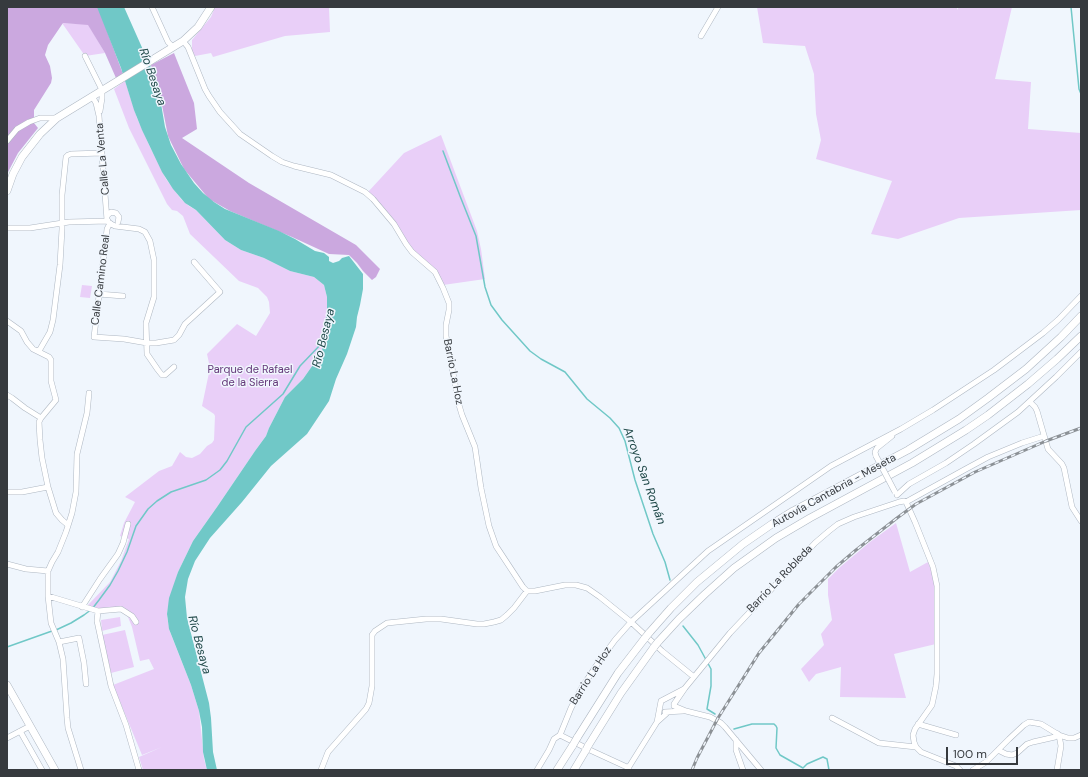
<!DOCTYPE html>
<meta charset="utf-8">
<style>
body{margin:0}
#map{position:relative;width:1088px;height:777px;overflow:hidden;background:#f0f6fd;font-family:"DM Sans",sans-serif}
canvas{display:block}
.frame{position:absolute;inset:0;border:8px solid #363a3e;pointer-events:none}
.scale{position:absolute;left:946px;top:747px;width:72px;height:18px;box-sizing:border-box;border:2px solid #363a3e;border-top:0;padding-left:5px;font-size:12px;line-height:14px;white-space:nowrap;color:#363a3e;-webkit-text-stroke:3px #f0f6fd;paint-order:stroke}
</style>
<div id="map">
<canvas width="1088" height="777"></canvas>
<div class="frame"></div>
<div class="scale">100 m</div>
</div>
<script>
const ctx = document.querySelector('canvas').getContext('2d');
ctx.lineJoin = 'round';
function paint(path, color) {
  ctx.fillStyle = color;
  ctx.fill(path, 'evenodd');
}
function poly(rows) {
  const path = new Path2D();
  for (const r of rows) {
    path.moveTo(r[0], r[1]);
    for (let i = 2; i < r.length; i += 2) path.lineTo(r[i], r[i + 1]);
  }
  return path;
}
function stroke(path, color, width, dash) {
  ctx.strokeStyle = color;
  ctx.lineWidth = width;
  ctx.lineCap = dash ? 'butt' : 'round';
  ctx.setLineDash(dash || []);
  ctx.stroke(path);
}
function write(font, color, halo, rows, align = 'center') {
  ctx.font = font + ' "DM Sans",sans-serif';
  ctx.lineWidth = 3;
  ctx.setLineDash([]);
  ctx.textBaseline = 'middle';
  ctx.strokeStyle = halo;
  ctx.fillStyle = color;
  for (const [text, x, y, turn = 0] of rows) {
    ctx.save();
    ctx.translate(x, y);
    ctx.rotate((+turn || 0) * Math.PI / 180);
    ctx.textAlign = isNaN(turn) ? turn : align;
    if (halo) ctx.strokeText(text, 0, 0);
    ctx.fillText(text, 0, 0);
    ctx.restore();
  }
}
const green = poly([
 [215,7,329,7,330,32,285,36,213,57,211,53,195,56,192,51,192,40,211,17],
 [757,7,957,7,957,10,959,7,1012,7,995,79,1031,82,1028,129,1081,133,1081,210,959,218,898,239,871,234,892,181,816,159,821,140,816,114,814,74,805,46,763,43],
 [62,23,88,24,105,53,85,56],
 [125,81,137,118,150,147,166,179,181,199,189,206,196,210,225,240,241,250,264,258,290,271,314,277,324,285,327,297,327,309,323,340,322,352,303,379,285,397,269,428,266,436,255,451,217,507,193,541,178,572,168,607,167,617,170,632,191,685,199,711,204,759,207,770,143,770,139,757,162,747,142,755,113,685,154,669,149,659,140,661,132,627,124,607,102,609,97,609,88,605,110,582,121,561,129,539,120,536,124,523,135,502,125,497,159,471,172,466,180,452,186,457,192,458,200,454,207,446,212,443,214,440,215,416,214,414,202,406,210,368,207,354,237,324,256,336,270,313,269,302,267,297,258,288,239,281,190,234,183,216,177,211,172,210,167,204,129,128,114,89],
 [441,135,477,231,481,249,485,279,443,285,435,269,416,254,406,241,399,228,394,220,368,192,404,153],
 [82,285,92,286,90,298,80,297],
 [896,523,910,572,928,562,937,586,940,643,894,654,906,698,840,697,841,667,816,674,809,682,801,669,824,645,821,634,832,620,828,595,828,579,839,568,870,542],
 [120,617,121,626,102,631,101,620],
 [125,630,134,667,111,673,102,635]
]);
const forest = poly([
 [7,7,98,7,123,74,116,78,105,53,88,25,63,23,48,45,45,55,50,66,52,78,51,83,34,110,34,123,38,128,18,153,7,174],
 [174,53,194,103,197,129,182,138,249,183,356,245,380,269,376,277,372,280,363,271,357,263,349,255,329,254,292,237,230,211,209,199,184,169,168,136,161,100,151,65]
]);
const water = poly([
 [97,7,124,7,156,79,159,92,165,127,171,145,181,164,194,183,203,193,214,202,225,209,279,231,295,239,315,251,324,253,329,257,329,261,333,263,339,261,342,258,349,256,363,274,363,289,360,305,357,317,356,327,347,354,336,379,329,401,307,434,271,466,242,502,210,538,195,561,188,579,185,597,187,618,209,703,211,718,213,752,217,770,207,770,203,752,202,727,199,711,191,685,169,629,167,614,169,598,178,572,193,541,217,507,255,451,266,436,269,428,285,397,303,379,322,352,323,340,327,309,327,297,324,285,314,277,290,271,264,258,241,250,225,240,196,210,185,203,173,189,162,172,142,130,134,110,121,68]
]);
const stream = poly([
 [1071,7,1079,89,1081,94],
 [443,151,460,196,476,236,485,287,491,305,502,320,530,351,541,359,565,372,587,399,610,418,619,428,625,441,635,480,653,534,665,562,670,580],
 [683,626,698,645,711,669,711,686,707,709,715,714],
 [56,630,71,623,84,615,92,609,99,600,110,585,118,571,127,552,136,526,148,509,157,501,171,492,206,480,220,470,227,461,246,427,283,394,300,366,323,342],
 [7,647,52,631],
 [734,729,752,724,774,724,776,726,777,728,776,748,780,755,803,768,807,764,823,757,827,759,829,770]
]);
const minor = poly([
 [152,7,168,42,173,47],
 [701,36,718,7],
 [183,41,188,47,205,89,209,96,220,112,240,134,272,156,282,162,294,166,331,175,365,192,373,199,394,224,406,244,412,252,435,272,443,288,449,303,449,310,446,325,446,336,459,405,462,415,475,447,481,488,489,526,496,546,523,587,527,591,535,591,565,585,576,585,587,588,600,597,631,622,662,651,694,677],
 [85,56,102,90],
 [92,96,96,103,99,116,107,220,109,223,115,226,139,229,145,232,150,241,154,260,154,297,146,323,147,354,158,370,162,375,165,375,174,367],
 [100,111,102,98,102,94,101,91],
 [7,141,17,129,29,122,40,118,57,118],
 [107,216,111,212,116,213,119,217,118,222],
 [110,223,107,229,106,238,94,337,124,339,147,343,156,343,174,340,179,335,185,324,220,292,194,262],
 [7,228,30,228,69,222,108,221],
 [99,294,123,296],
 [7,321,21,331,27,342,33,349,49,357,51,360,51,381,56,400,41,418,39,422,40,440,42,458,48,487,22,492,7,492],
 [39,351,50,332,53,320,60,265,62,229,62,195,66,157,68,155,71,154,102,153],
 [7,395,12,398,25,408,41,418],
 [1030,402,1035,407,1037,411,1048,449,1062,464,1064,468,1072,507,1081,521],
 [876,456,875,452,877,448,892,436],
 [48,487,56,513,62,520,68,525],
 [897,495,909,484,946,463,974,444,1018,412,1056,377,1081,352],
 [906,502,915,522,933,567,937,586,937,674,936,686,932,705,915,729,913,735,914,742,916,747,921,752,956,766,960,770],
 [7,564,26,569,48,571],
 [48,596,98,611,121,609,132,616,136,622],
 [82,607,100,579,118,554,123,543,128,524],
 [98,611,97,621,111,686,126,725,139,770],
 [59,642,79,638,84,663,86,684],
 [674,704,685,688,730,633,815,543,829,531,838,524,854,517,899,502,904,501,906,502,964,470,988,457,1022,443,1044,436],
 [674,706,686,711,710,717,721,723,725,727,761,770],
 [665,712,683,711],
 [832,718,879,743,916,747],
 [657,722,661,701,684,689],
 [918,724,956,735],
 [20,731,42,770],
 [560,735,592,751,629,768],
 [7,738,30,726],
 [736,740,736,750,743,770],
 [998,750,1006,754,1012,755,1017,753,1027,744,1033,742,1055,737,1058,734],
 [81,770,68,728,67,718,63,659,59,642,51,623,48,596,48,571,52,562,58,552,66,532,72,513,76,492,77,454,87,413,89,393],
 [321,770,328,752,366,709,369,703,372,686,372,635,375,631,387,623,426,619,441,619,477,624,484,624,494,622,501,620,507,615,514,608,527,591],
 [537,770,549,750,554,739,560,735,571,708,581,689,596,666,615,640,631,622,708,551,831,466,901,429,933,410,994,370,1043,333,1058,320,1081,296],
 [627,770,657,722,667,713],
 [973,770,986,762,1009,739,1024,725,1029,722,1041,724,1059,735,1068,738,1074,738,1081,735],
 [1057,770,1061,746,1059,735]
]);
const highway = poly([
 [7,191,13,174,22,157,40,134,57,118,183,41,198,27,211,7],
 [649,633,671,608,697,582,743,544,772,524,793,511,908,450,959,419,988,398,1026,369,1061,337,1081,316],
 [658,642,679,619,705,594,734,568,776,538,810,518,912,463,966,430,988,415,1028,384,1057,359,1081,336],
 [7,685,55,770],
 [577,738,618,673,645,638],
 [588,746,621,693,654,647],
 [557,770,573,745],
 [574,770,586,750]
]);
const rail = poly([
 [692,770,697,758,718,718,759,653,799,604,836,567,856,550,897,518,916,504,975,472,1046,441,1081,428]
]);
const minorBridge = poly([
 [876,456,895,492]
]);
const highwayBridge = poly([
 [645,638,649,633],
 [654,647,658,642],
 [573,745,577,738],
 [586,750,588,746]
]);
const streetNames = [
 ["Calle La Venta",103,159,-95],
 ["Calle Camino Real",101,280,-83],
 ["Barrio La Hoz",453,372,79],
 ["Autovía Cantabria - Meseta",834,491,-29],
 ["Barrio La Robleda",780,579,-46],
 ["Barrio La Hoz",591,676,-57]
];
const parkNames = [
 ["Parque de Rafael",250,370],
 ["de la Sierra",250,383]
];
const waterNames = [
 ["Río Besaya",152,77,71],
 ["Río Besaya",324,338,-76],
 ["Arroyo San Román",644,476,70],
 ["Río Besaya",199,645,75]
];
paint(green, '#e9cff8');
paint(forest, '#cba8df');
paint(water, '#70c8c7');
stroke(stream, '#70c8c7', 1.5);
stroke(minor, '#aeb7c2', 6);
stroke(highway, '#aeb7c2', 8);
stroke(minor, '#fff', 5);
stroke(highway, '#fff', 7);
stroke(rail, '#8c9196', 3);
stroke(rail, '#f0f6fd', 1.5, [4.5]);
stroke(minorBridge, '#aeb7c2', 6, []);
stroke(highwayBridge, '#aeb7c2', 8, []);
stroke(minorBridge, '#fff', 5);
stroke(highwayBridge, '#fff', 7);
write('11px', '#363a3e', '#f0f6fd', streetNames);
write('11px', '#633779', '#f0f6fd', parkNames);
write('italic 12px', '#214a4a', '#f0f6fd', waterNames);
</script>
